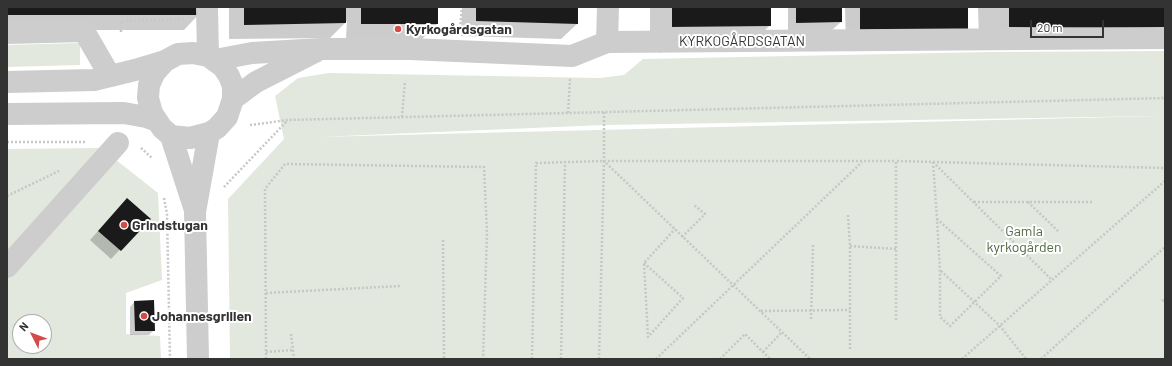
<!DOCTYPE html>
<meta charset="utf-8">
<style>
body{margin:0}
#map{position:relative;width:1172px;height:366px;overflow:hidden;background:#fff;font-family:Barlow,sans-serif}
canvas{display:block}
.frame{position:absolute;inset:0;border:8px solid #333;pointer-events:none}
.north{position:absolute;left:12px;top:314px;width:40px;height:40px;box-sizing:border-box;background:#fff;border:1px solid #adadad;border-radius:50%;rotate:312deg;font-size:11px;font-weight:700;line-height:16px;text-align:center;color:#333}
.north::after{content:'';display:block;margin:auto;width:14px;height:18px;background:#d44c4a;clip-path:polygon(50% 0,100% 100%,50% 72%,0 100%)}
.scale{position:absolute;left:1030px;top:20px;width:74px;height:18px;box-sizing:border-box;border:2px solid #333;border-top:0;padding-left:5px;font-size:12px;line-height:14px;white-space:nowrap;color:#333;-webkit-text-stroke:3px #fff;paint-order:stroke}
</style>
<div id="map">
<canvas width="1172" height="366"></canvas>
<div class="frame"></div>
<div class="north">N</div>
<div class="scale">20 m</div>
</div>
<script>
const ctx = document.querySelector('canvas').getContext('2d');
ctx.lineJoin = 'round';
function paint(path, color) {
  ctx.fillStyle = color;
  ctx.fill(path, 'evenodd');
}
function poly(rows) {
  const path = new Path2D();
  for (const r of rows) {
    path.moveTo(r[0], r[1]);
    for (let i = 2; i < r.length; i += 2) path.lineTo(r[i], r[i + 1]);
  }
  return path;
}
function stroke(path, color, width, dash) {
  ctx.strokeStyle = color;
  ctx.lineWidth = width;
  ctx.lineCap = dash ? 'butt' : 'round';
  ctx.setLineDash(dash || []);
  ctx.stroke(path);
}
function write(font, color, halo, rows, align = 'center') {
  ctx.font = font + ' Barlow,sans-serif';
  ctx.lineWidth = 4;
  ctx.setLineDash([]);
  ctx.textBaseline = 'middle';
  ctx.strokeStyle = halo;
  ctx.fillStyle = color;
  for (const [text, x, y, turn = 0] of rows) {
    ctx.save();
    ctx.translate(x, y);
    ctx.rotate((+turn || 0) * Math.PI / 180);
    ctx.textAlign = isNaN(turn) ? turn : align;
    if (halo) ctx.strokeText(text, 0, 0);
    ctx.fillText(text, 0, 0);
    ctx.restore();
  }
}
const green = poly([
 [80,43,80,65,7,67,7,45],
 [1165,51,1165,359,230,359,228,199,284,139,275,96,298,78,329,73,600,78,624,75,643,59,990,52],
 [1158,116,318,137,604,125],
 [101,148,158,193,162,280,126,293,126,334,160,336,161,359,7,359,7,149],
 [20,322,44,322,44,346,20,346]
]);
const shadow = poly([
 [7,7,199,14,184,30,7,30],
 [229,7,437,7,437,24,422,39,346,38,347,21,330,38,229,39],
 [462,7,577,7,577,24,561,39,461,36],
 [654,7,770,7,770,25,755,40,655,41],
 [788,7,841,7,841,22,832,30,788,31],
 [845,7,967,7,846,45],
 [994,7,1165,7,1165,43,994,42],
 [119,208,149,219,111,259,90,240],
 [134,302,154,330,149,335,130,335,130,307]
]);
const building = poly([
 [7,7,200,7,200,15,7,15],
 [244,7,346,7,346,23,244,25],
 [361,7,438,7,438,24,361,24],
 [476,7,578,7,578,24,476,21],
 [669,7,771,7,771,26,669,27],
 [796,7,842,7,842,22,796,23],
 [860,7,968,7,968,29,860,30],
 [1009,7,1165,7,1165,28,1009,27],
 [127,198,151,219,121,251,98,231],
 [154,300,155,331,135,331,134,301]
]);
const path = poly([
 [460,28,462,7],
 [121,32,121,21,184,19],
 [604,112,604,161,810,359],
 [568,113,570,79],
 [402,117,405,81],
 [250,125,288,120,1165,98],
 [7,142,86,142],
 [141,148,152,158],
 [933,162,937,219,940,271,940,317,950,326,1001,276,937,219],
 [933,162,1052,280],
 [224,187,287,121],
 [7,196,61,170],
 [164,198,167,214,170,359],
 [974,202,1094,202],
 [1028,202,1059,232],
 [848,215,850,246,850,350],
 [682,237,705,214,694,205],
 [443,240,444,359],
 [850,246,896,249],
 [644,263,683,298,648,337,644,263,675,229],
 [941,271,1000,326,1026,359],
 [266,293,400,286],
 [1162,301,1165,299],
 [761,311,850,310],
 [811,319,813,245],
 [896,320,896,161,1165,168],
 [291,334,294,359],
 [266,352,293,350],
 [763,352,782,332],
 [266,359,265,189,285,164,484,167,487,233,483,359],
 [532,359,536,163,604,161,896,161],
 [561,359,565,162],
 [599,359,604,161],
 [656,359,862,162],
 [720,359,745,334,770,359],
 [962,359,1165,181],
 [1041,359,1165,247]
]);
const minor = poly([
 [207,7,208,56],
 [661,7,661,42],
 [989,7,990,39],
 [7,33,84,31,110,76],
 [607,42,608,7],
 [193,53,208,56,223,67,229,76,233,86,233,99,227,117,217,128,209,133,190,138,171,136,162,128,152,113,148,98,149,85,155,72,165,61,178,54,193,53],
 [215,60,252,53,321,49,410,49,572,56,607,42,1165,38],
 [7,82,94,80,135,70,165,61],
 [233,99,256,82,315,52],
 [7,114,124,113,146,117,157,121],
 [171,136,194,207],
 [7,267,118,143],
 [198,359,195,212,209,133]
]);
const markers = [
 [398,29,4,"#d44c4a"],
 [124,225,4,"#d44c4a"],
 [144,316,4,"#d44c4a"]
];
const poiNames = [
 ["Kyrkogårdsgatan",406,29],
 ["Grindstugan",132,225],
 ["Johannesgrillen",152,316]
];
const streetNames = [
 ["KYRKOGÅRDSGATAN",742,41]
];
const parkNames = [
 ["Gamla",1024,231],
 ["kyrkogården",1024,247]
];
paint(green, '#e2e8dd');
paint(shadow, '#0003');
paint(building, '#1a1a1a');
stroke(path, '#c7c7c7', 2.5, [2, 2]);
stroke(minor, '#cdcdcd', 22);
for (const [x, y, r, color] of markers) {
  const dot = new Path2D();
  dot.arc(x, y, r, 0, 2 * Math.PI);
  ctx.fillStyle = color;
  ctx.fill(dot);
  stroke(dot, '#fff', 1.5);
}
write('bold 14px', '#333', '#fff', poiNames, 'left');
write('14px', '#333', '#fff', streetNames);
write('14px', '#536b44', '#fff', parkNames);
</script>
